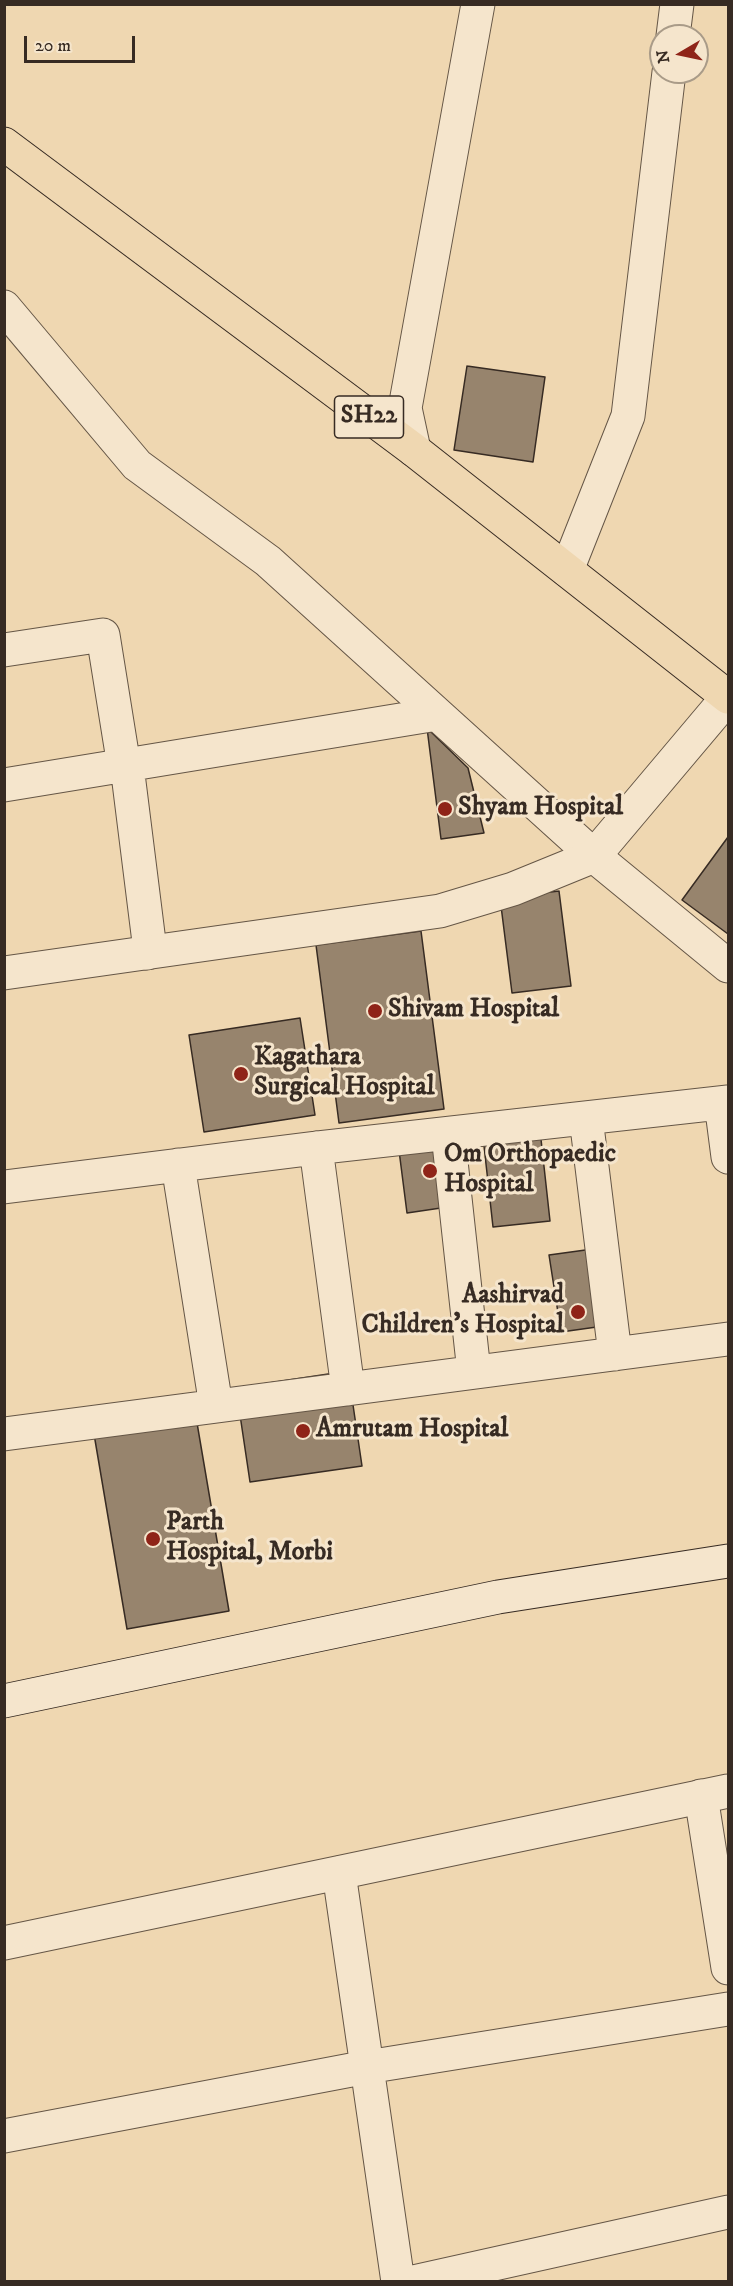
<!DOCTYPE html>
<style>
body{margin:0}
#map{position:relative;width:733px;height:2286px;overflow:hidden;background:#efd7b1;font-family:"IM FELL DW Pica",serif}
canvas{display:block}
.frame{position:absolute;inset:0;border:6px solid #372b23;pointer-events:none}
.north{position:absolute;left:649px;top:24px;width:60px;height:60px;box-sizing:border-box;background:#f5e5cc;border:2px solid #a99b88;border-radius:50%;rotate:261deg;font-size:16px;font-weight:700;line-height:24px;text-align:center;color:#372b23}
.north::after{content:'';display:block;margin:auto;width:21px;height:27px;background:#8f2418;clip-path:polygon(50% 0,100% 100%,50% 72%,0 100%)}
.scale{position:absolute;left:24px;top:36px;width:111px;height:27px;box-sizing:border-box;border:3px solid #372b23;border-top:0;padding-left:8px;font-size:18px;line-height:21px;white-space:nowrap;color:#372b23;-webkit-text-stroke:4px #f5e5cc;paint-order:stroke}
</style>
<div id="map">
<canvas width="733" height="2286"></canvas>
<div class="frame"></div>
<div class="north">N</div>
<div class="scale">20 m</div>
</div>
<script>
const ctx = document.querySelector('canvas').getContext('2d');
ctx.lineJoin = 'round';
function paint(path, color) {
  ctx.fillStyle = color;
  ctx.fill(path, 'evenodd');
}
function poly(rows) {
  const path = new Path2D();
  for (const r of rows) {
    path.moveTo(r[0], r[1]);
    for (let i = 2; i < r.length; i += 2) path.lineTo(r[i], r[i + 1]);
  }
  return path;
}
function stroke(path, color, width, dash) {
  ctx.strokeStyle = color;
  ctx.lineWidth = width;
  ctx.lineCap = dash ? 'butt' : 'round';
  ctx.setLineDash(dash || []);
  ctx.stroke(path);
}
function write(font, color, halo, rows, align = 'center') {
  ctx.font = font + ' "IM FELL DW Pica",serif';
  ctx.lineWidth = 6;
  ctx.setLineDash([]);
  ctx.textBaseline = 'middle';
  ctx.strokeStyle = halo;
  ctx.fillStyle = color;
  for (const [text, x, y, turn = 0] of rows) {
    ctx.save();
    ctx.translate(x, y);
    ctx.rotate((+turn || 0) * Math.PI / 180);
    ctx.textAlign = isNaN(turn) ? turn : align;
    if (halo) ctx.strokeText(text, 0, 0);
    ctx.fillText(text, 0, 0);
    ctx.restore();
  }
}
const building = poly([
 [467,366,545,377,533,462,454,450,467,366],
 [427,728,468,768,484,833,441,839,427,728],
 [728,837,728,934,682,900,728,837],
 [559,891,571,986,512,993,500,898,559,891],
 [421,931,444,1109,339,1123,316,945,421,931],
 [300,1018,315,1115,204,1132,189,1035,300,1018],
 [455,1119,468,1204,407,1213,396,1127,455,1119],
 [539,1121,550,1221,493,1227,482,1128,539,1121],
 [600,1248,611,1325,561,1332,549,1255,600,1248],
 [348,1371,362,1466,250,1482,236,1388,348,1371],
 [196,1417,229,1611,127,1629,94,1434,196,1417]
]);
const minor = poly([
 [673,36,677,4],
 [4,307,137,465,268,561,594,856,728,966],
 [414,450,405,408,478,4],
 [567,570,628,416,669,72],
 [4,650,103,635,124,766,127,766,149,942,147,953],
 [4,785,437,714],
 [721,1103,728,1157],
 [586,1118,615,1354],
 [448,1134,474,1372],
 [316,1148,348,1389],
 [178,1165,216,1406],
 [4,1187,316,1148,728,1102],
 [4,1434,728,1339],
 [701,1796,728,1968],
 [339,1873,398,2282],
 [4,2136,367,2067,728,2009],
 [413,2282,728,2212]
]);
const tertiary = poly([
 [4,973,440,911,513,889,594,856,728,697],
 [4,1943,728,1791]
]);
const secondary = poly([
 [4,1701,498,1597,728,1561]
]);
const primary = poly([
 [4,144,414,450,728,697]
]);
const markers = [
 [445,809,8,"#8f2418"],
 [375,1011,8,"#8f2418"],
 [241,1074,8,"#8f2418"],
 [430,1171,8,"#8f2418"],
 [578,1312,8,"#8f2418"],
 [303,1431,8,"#8f2418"],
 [153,1539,8,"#8f2418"]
];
const shields = [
 [369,417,69]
];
const shieldNames = [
 ["SH22",369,417]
];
const poiNames = [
 ["Shyam Hospital",458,809],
 ["Shivam Hospital",388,1011],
 ["Kagathara",254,1059],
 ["Surgical Hospital",254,1089],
 ["Om Orthopaedic",444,1156],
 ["Hospital",444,1186],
 ["Aashirvad",564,1297,"right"],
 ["Children's Hospital",564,1327,"right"],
 ["Amrutam Hospital",316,1431],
 ["Parth",166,1524],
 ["Hospital, Morbi",166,1554]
];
paint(building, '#97846d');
stroke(building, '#372b23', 1.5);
stroke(minor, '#655646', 35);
stroke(tertiary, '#655646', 35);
stroke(secondary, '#372b23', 35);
stroke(primary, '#372b23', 35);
stroke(minor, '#f5e5cc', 33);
stroke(tertiary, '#f5e5cc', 33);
stroke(secondary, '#f5e5cc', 33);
stroke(primary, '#efd7b1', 33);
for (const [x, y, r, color] of markers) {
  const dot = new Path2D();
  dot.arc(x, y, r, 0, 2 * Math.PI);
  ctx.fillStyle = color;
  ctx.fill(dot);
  stroke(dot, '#f5e5cc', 2);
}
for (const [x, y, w] of shields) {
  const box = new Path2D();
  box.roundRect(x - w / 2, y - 21, w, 42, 4.5);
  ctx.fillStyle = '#f5e5cc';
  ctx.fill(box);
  stroke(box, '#372b23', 1.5);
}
write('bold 24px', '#372b23', null, shieldNames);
write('bold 26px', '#372b23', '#f5e5cc', poiNames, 'left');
</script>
